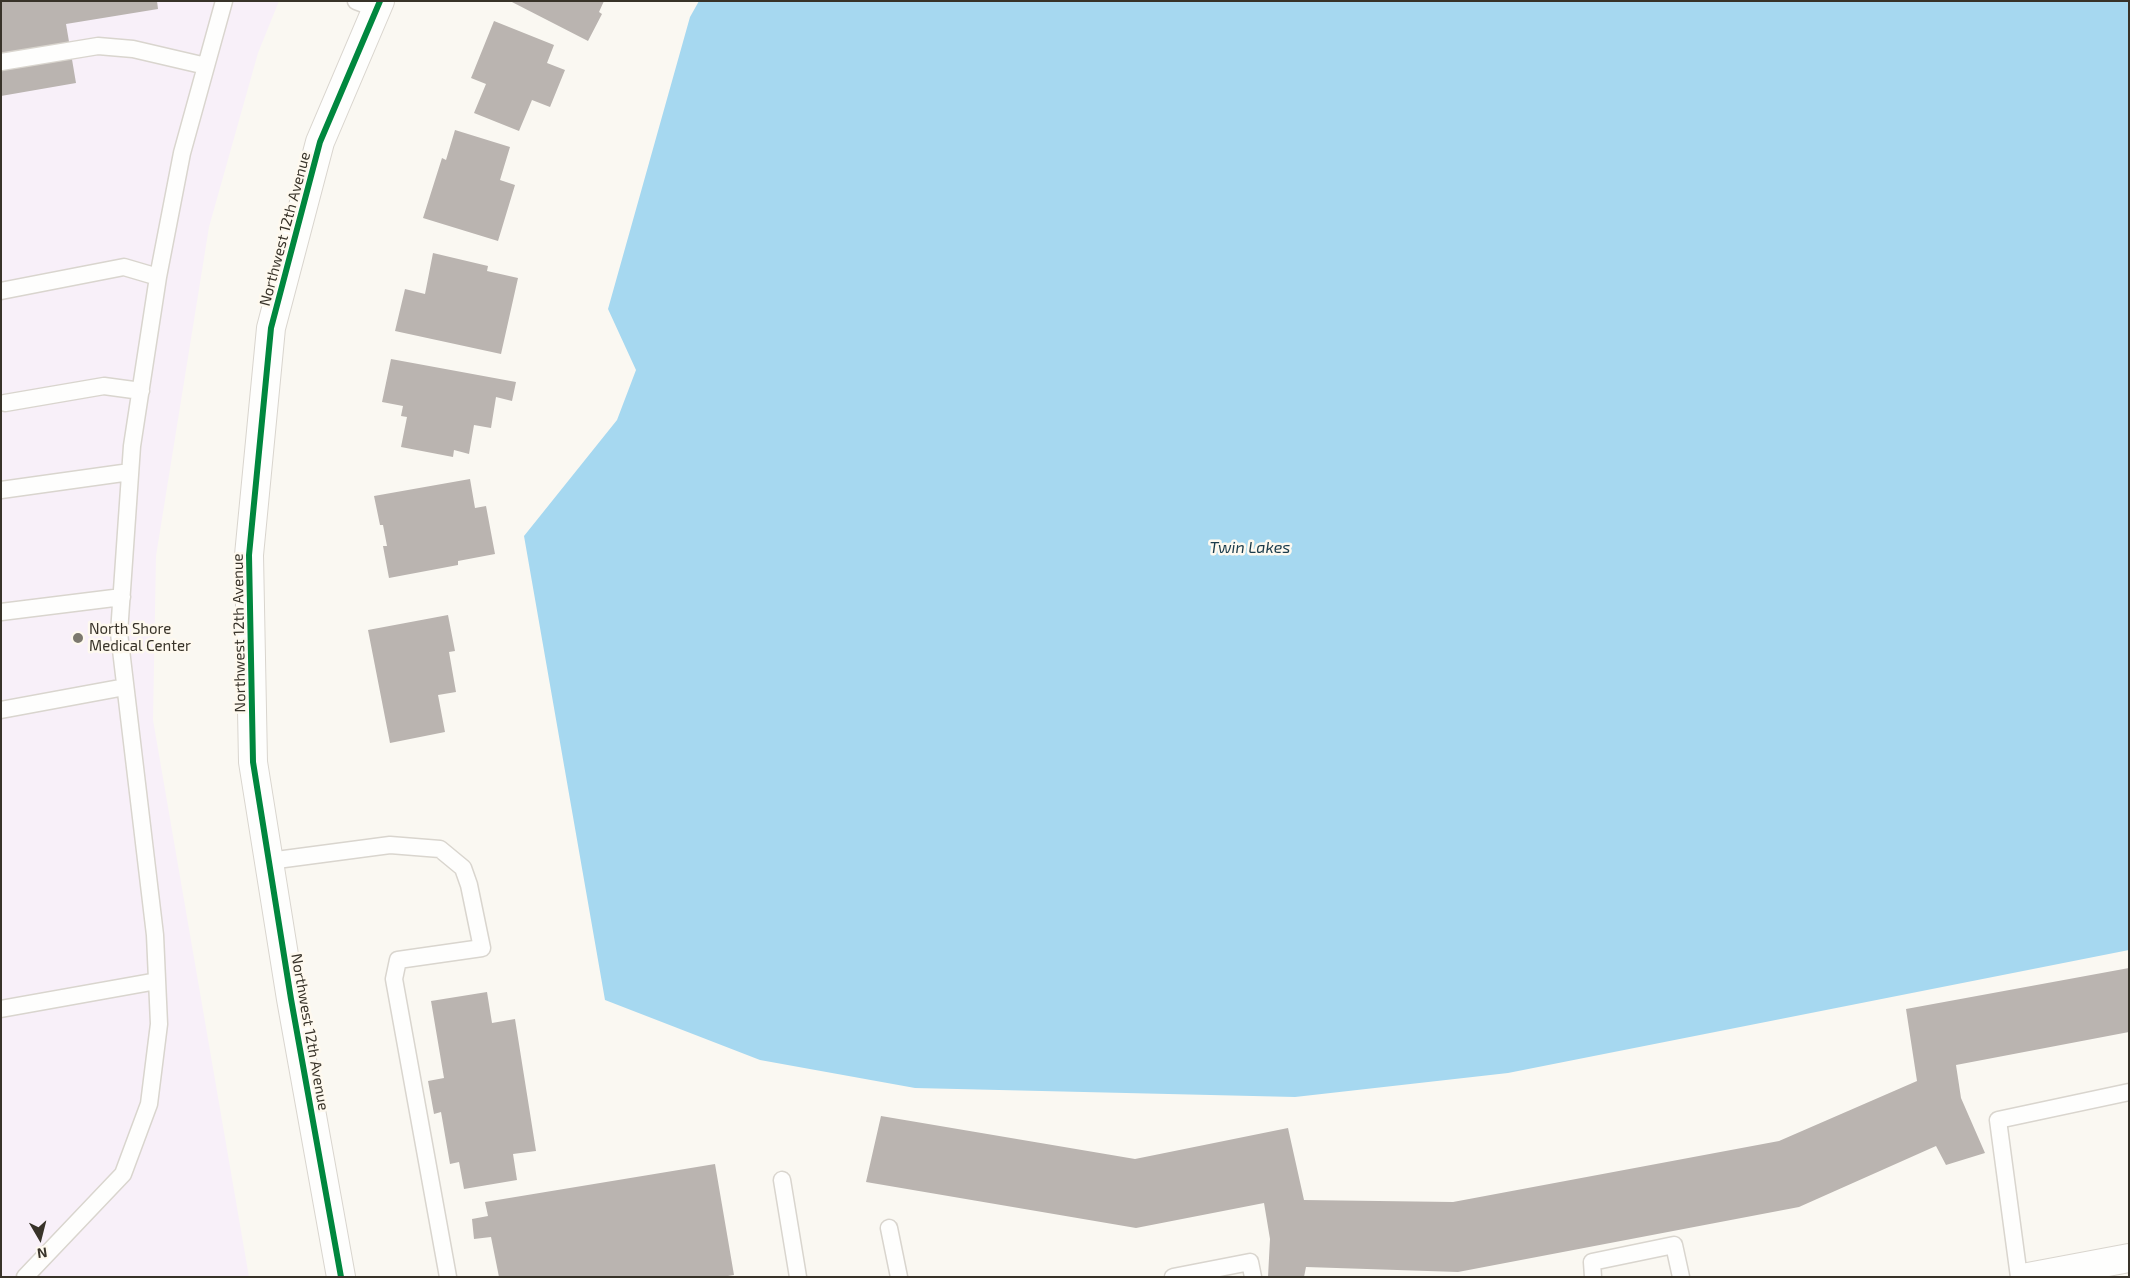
<!DOCTYPE html>
<style>
body{margin:0}
#map{position:relative;width:2130px;height:1278px;overflow:hidden;background:#faf8f2;font-family:"Exo 2",sans-serif}
canvas{display:block}
.frame{position:absolute;inset:0;border:2px solid #383329;pointer-events:none}
.north{position:absolute;left:15px;top:1213px;width:50px;height:50px;-webkit-text-stroke:4px #fef9ef;paint-order:stroke;rotate:172deg;font-size:14px;font-weight:700;line-height:20px;text-align:center;color:#383329}
.north::after{content:'';display:block;margin:auto;width:18px;height:22px;background:#383329;clip-path:polygon(50% 0,100% 100%,50% 72%,0 100%)}
</style>
<div id="map">
<canvas width="2130" height="1278"></canvas>
<div class="frame"></div>
<div class="north">N</div>
</div>
<script>
const ctx = document.querySelector('canvas').getContext('2d');
ctx.lineJoin = 'round';
function paint(path, color) {
  ctx.fillStyle = color;
  ctx.fill(path, 'evenodd');
}
function poly(rows) {
  const path = new Path2D();
  for (const r of rows) {
    path.moveTo(r[0], r[1]);
    for (let i = 2; i < r.length; i += 2) path.lineTo(r[i], r[i + 1]);
  }
  return path;
}
function stroke(path, color, width, dash) {
  ctx.strokeStyle = color;
  ctx.lineWidth = width;
  ctx.lineCap = dash ? 'butt' : 'round';
  ctx.setLineDash(dash || []);
  ctx.stroke(path);
}
function write(font, color, halo, rows, align = 'center') {
  ctx.font = font + ' "Exo 2",sans-serif';
  ctx.lineWidth = 5;
  ctx.setLineDash([]);
  ctx.textBaseline = 'middle';
  ctx.strokeStyle = halo;
  ctx.fillStyle = color;
  for (const [text, x, y, turn = 0] of rows) {
    ctx.save();
    ctx.translate(x, y);
    ctx.rotate((+turn || 0) * Math.PI / 180);
    ctx.textAlign = isNaN(turn) ? turn : align;
    if (halo) ctx.strokeText(text, 0, 0);
    ctx.fillText(text, 0, 0);
    ctx.restore();
  }
}
const medical = poly([
 [1,1,279,1,258,53,209,227,156,556,153,720,249,1277,1,1277]
]);
const water = poly([
 [699,1,2129,1,2129,950,1508,1073,1295,1097,915,1088,760,1060,605,1000,524,536,617,420,636,370,608,309,690,17]
]);
const building = poly([
 [1,1,157,1,158,9,66,24,76,83,1,96],
 [510,1,604,1,599,12,602,14,588,41],
 [494,21,554,45,547,63,565,70,550,107,532,100,519,131,474,113,486,84,471,78],
 [455,130,510,147,500,180,515,185,498,241,423,218,442,158,446,160],
 [433,253,488,266,487,271,518,278,501,354,395,331,405,289,425,294],
 [391,359,516,382,512,401,496,397,491,428,474,425,469,454,454,450,453,457,401,447,407,417,401,416,403,406,382,402],
 [470,479,475,508,486,506,495,554,458,561,458,565,389,578,383,546,387,546,383,525,380,525,374,496],
 [448,615,455,651,449,652,456,692,438,695,445,732,390,743,368,630],
 [2129,968,2129,1032,1956,1065,1961,1098,1985,1153,1946,1165,1936,1146,1799,1207,1458,1272,1306,1267,1304,1277,1268,1277,1270,1239,1264,1203,1136,1228,866,1182,881,1116,1135,1159,1288,1128,1304,1200,1453,1202,1779,1141,1917,1081,1906,1009],
 [487,992,492,1023,515,1019,536,1151,513,1154,517,1180,464,1189,459,1162,450,1164,441,1112,434,1114,428,1081,444,1078,431,1001],
 [715,1164,734,1275,722,1277,499,1277,491,1237,474,1239,472,1219,488,1216,485,1202]
]);
const lane = poly([
 [356,1,377,9],
 [1,62,98,46,133,49,206,66],
 [1,291,124,267,158,277],
 [5,403,104,386,141,391],
 [1,490,130,472],
 [1,612,122,597],
 [1,710,125,687],
 [269,861,390,845,440,849,463,868,469,885,482,948,398,960,394,979,448,1277],
 [1,1009,157,981],
 [782,1180,798,1277],
 [889,1228,899,1277],
 [25,1277,123,1174,149,1104,159,1024,155,935,119,633,132,446,158,277,182,153,224,1],
 [1173,1277,1250,1262,1253,1277],
 [1593,1277,1592,1262,1674,1245,1681,1277],
 [2019,1277,1998,1120,2129,1092]
]);
const secondary = poly([
 [341,1277,291,999,253,762,249,555,271,328,320,142,380,1],
 [2028,1277,2129,1258]
]);
const cycleway = poly([
 [341,1277,291,999,253,762,249,555,271,328,320,142,380,1]
]);
const markers = [
 [78,638,6,"#7c786f"]
];
const streetNames = [
 ["Northwest 12th Avenue",285,229,-75],
 ["Northwest 12th Avenue",239,633,-91],
 ["Northwest 12th Avenue",310,1032,80]
];
const poiNames = [
 ["North Shore",89,629],
 ["Medical Center",89,646]
];
const waterNames = [
 ["Twin Lakes",1250,548]
];
paint(medical, '#f8f0f9');
paint(water, '#a6d8f0');
paint(building, '#bab4b0');
stroke(lane, '#d9d5ce', 19);
stroke(secondary, '#d9d5ce', 30);
stroke(lane, '#fefefd', 16);
stroke(secondary, '#fefefd', 28);
stroke(cycleway, '#00873e', 6);
for (const [x, y, r, color] of markers) {
  const dot = new Path2D();
  dot.arc(x, y, r, 0, 2 * Math.PI);
  ctx.fillStyle = color;
  ctx.fill(dot);
  stroke(dot, '#fef9ef', 2);
}
write('15px', '#383329', '#fef9ef', streetNames);
write('15px', '#383329', '#fef9ef', poiNames, 'left');
write('italic 16px', '#1a3b4b', '#fef9ef', waterNames);
</script>
